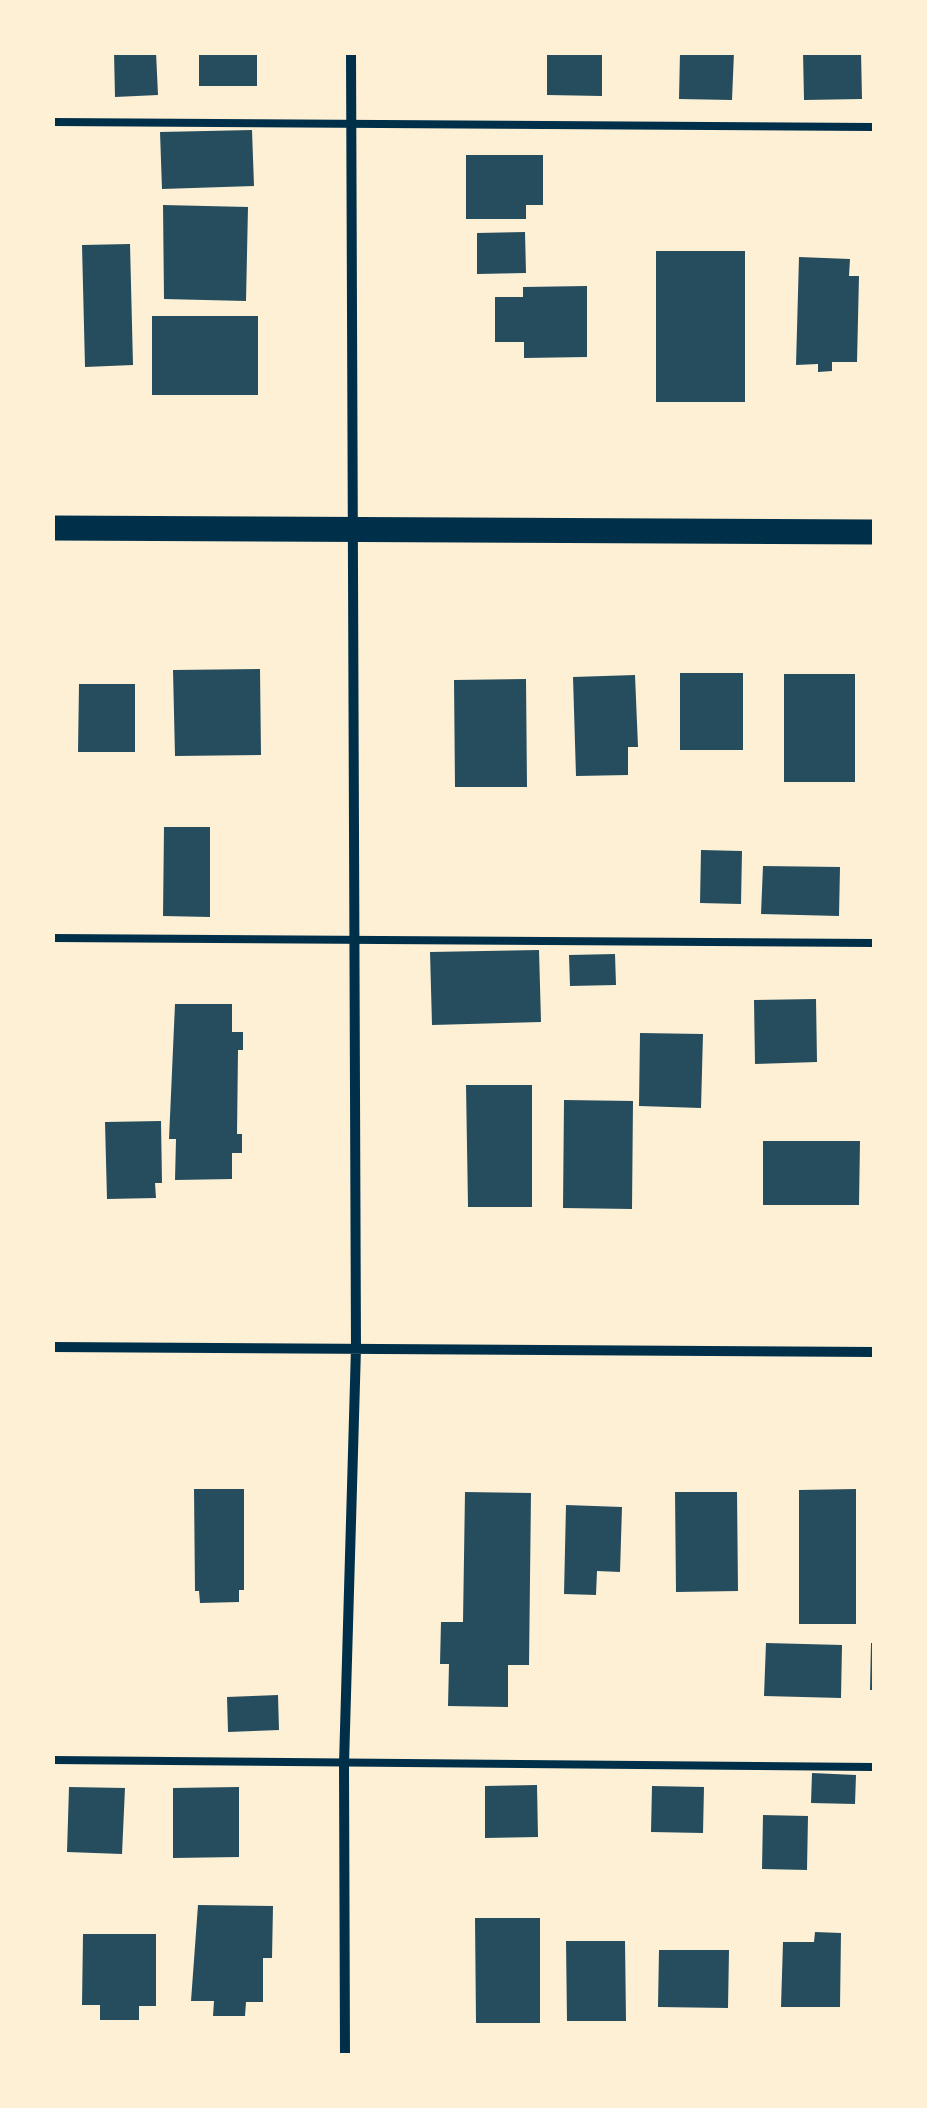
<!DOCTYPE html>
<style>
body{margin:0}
#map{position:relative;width:927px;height:2108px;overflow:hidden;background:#fdf0d5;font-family:"Alegreya Sans",sans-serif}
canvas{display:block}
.frame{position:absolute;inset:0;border:55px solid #fdf0d5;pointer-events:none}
</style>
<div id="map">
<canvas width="927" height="2108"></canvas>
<div class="frame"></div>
</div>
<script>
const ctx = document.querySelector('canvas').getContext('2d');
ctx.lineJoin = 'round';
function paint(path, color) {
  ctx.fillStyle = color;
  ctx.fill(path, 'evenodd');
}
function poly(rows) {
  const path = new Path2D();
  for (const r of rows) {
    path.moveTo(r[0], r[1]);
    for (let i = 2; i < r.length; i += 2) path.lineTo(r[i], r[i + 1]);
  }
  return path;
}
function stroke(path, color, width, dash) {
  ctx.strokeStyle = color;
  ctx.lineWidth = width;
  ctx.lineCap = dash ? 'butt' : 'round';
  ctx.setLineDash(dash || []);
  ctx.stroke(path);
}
const building = poly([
 [114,52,156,52,158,95,115,97],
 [199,52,257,52,257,86,199,86],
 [547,52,602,52,602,96,547,95],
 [680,52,734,52,732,100,679,99],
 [803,52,861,52,862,99,804,100],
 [252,130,254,186,162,189,160,132],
 [466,155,543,155,543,205,526,205,526,219,466,219],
 [163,205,248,207,246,301,164,299],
 [525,232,526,273,477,274,477,233],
 [130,244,133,365,85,367,82,245],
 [656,251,745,251,745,402,656,402],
 [799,257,850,259,849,276,859,276,857,362,832,362,832,371,818,372,818,364,796,365],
 [587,286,587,357,524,358,524,342,495,342,495,297,523,297,523,287],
 [152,316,258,316,258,395,152,395],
 [260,669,261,755,175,756,173,670],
 [680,673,743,673,743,750,680,750],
 [784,674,855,674,855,782,784,782],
 [635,675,638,747,628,747,628,775,576,776,573,677],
 [526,679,527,787,455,787,454,680],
 [79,684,135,684,135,752,78,752],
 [164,827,210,827,210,917,163,916],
 [701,850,742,851,741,904,700,903],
 [763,866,840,867,839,916,761,914],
 [539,950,541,1022,432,1025,430,952],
 [615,954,616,985,570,986,569,955],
 [816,999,817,1062,755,1064,754,1000],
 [175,1004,232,1004,232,1032,243,1032,243,1050,238,1050,237,1134,242,1134,242,1153,232,1153,232,1179,175,1180,176,1139,169,1139],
 [640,1033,703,1034,701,1108,639,1106],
 [466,1085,532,1085,532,1207,468,1207],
 [564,1100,633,1101,632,1209,563,1208],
 [161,1121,162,1183,155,1183,156,1198,107,1199,105,1122],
 [763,1141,860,1141,859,1205,763,1205],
 [194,1489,244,1489,244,1590,239,1590,239,1602,200,1603,199,1591,195,1591],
 [856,1489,856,1624,799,1624,799,1490],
 [465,1492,531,1493,529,1665,508,1665,508,1707,448,1706,449,1664,440,1664,441,1622,463,1622],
 [675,1492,737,1492,738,1591,676,1592],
 [566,1505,622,1507,620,1572,597,1571,596,1595,564,1594],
 [766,1643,842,1645,841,1698,764,1696],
 [871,1643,874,1643,874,1690,870,1690],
 [278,1695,279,1730,228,1732,227,1697],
 [812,1773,856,1775,855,1804,811,1803],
 [537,1785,538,1837,485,1838,485,1786],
 [652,1786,704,1787,703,1833,651,1832],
 [69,1787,125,1788,122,1854,67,1852],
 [239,1787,239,1857,173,1858,173,1788],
 [763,1815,808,1816,807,1870,762,1869],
 [198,1905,273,1906,272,1958,263,1958,263,2002,246,2002,245,2016,213,2016,214,2001,191,2001],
 [475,1918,540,1918,540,2023,476,2023],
 [815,1932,841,1933,840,2007,781,2007,783,1942,814,1942],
 [83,1934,156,1934,156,2006,139,2006,139,2020,100,2020,100,2005,82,2005],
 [566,1941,625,1941,626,2021,567,2021],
 [659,1950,729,1950,728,2008,658,2007]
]);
const service = poly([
 [52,122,874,127],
 [52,938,874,943],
 [52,1760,874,1767]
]);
const minor = poly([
 [52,1347,874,1352],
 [345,2056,344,1764,356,1348,351,52]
]);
const primary = poly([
 [52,528,874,532]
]);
paint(building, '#264d5e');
stroke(service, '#003049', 8);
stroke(minor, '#003049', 10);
stroke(primary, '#003049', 25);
</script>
